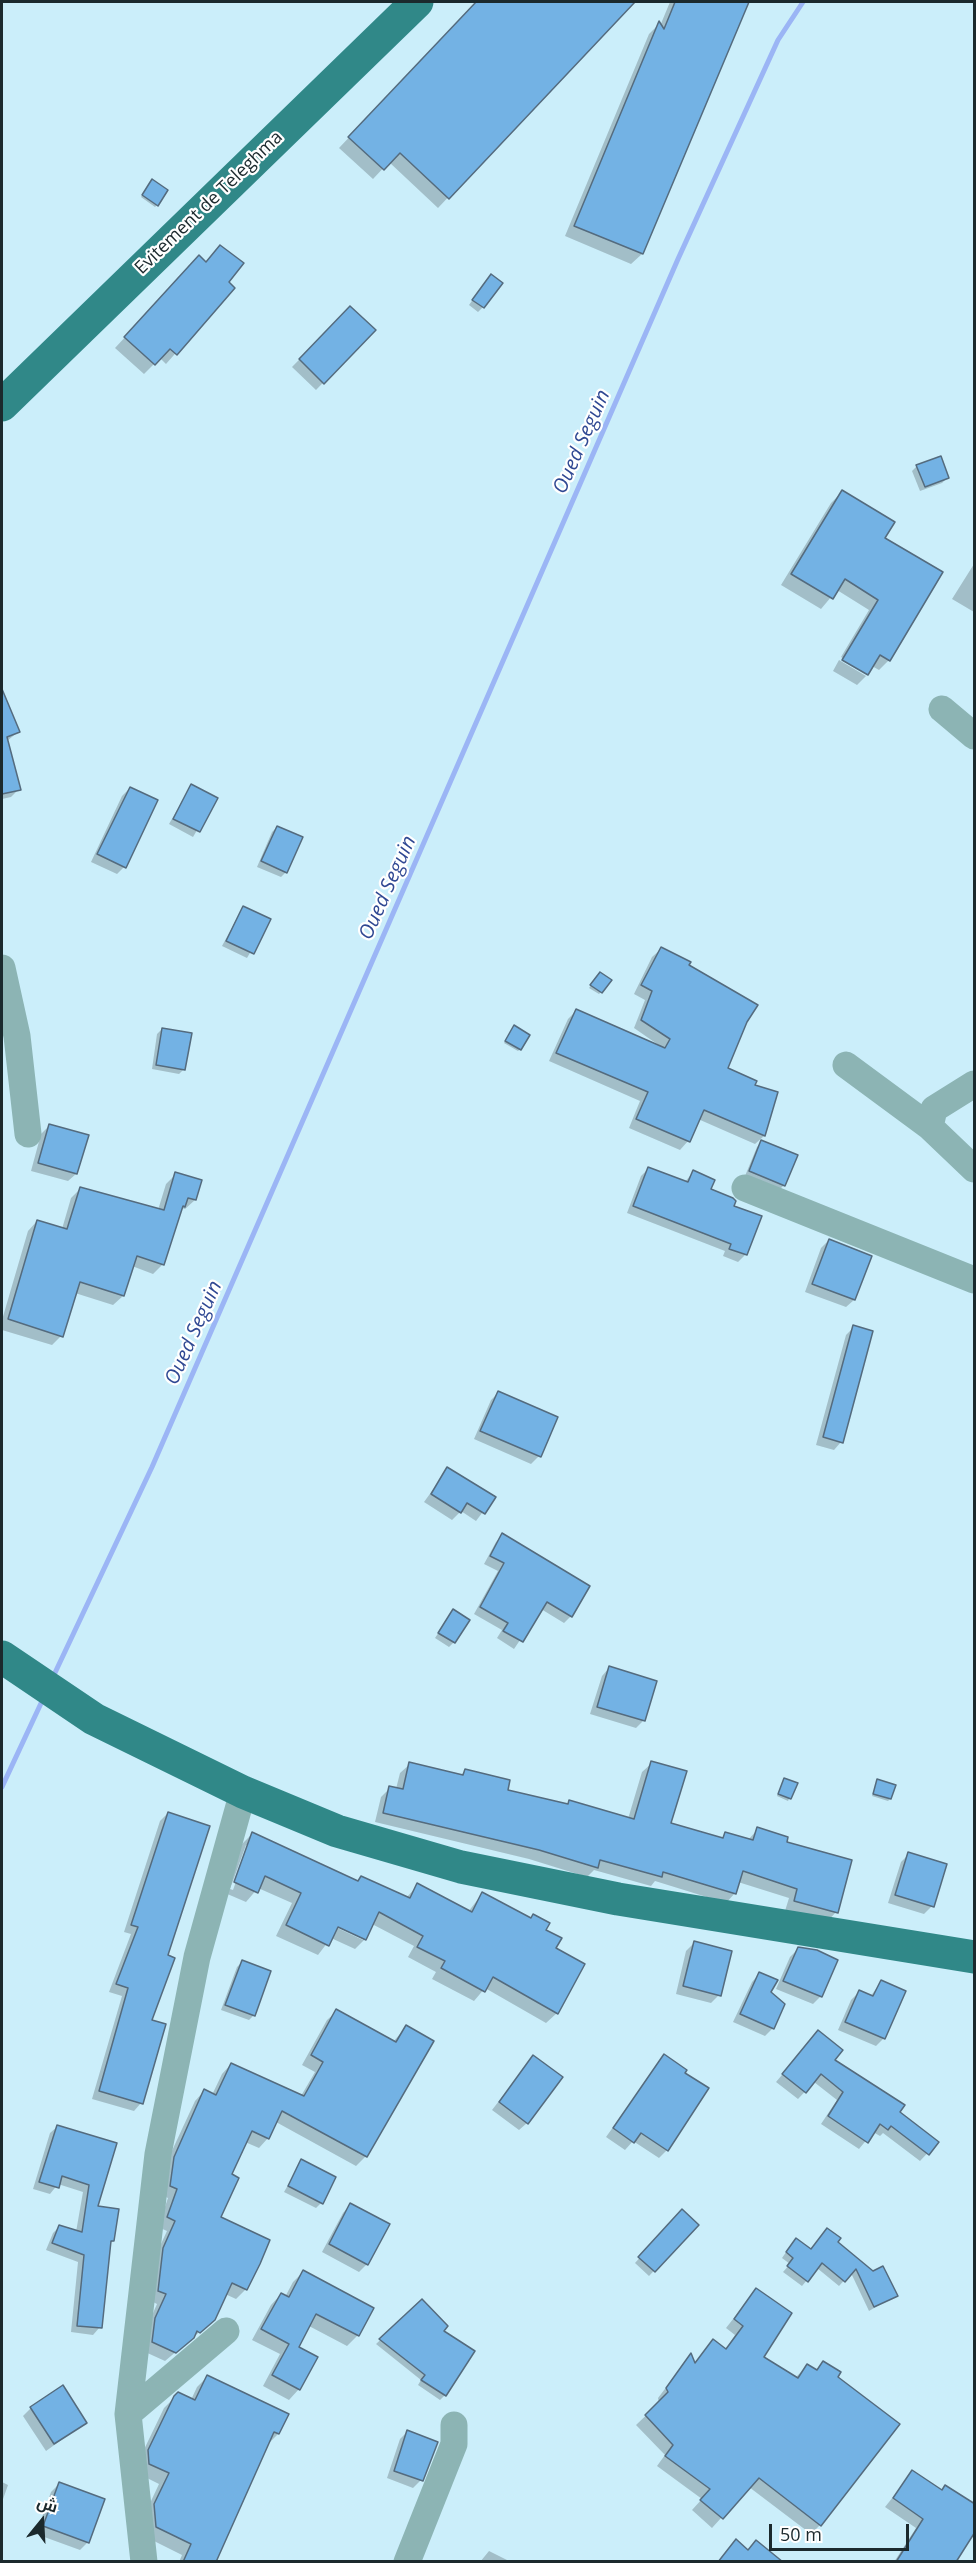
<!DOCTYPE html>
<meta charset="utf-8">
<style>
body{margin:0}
#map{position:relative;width:976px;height:2563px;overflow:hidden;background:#cbeefa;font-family:"Open Sans",Cairo,sans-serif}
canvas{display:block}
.frame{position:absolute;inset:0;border:3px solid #1b292d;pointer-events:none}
.north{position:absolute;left:12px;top:2491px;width:60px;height:60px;-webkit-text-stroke:4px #fff;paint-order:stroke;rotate:18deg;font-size:16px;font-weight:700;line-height:24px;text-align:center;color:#1b292d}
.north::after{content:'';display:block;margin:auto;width:21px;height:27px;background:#1b292d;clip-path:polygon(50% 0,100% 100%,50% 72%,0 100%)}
.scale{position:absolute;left:769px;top:2524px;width:140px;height:27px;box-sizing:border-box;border:3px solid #1b292d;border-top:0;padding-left:8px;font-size:18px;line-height:21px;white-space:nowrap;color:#1b292d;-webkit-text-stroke:4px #fff;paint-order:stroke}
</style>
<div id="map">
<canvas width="976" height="2563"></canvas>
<div class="frame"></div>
<div class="north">ش</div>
<div class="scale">50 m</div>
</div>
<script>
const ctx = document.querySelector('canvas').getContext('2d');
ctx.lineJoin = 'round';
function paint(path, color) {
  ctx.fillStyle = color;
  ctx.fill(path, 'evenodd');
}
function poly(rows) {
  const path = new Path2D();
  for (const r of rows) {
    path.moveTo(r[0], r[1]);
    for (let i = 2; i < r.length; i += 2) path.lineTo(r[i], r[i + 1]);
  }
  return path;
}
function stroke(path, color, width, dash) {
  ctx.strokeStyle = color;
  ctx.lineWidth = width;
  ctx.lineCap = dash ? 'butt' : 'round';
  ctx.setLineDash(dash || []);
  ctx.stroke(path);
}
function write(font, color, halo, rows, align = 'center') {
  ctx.font = font + ' "Open Sans",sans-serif';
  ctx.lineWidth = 4.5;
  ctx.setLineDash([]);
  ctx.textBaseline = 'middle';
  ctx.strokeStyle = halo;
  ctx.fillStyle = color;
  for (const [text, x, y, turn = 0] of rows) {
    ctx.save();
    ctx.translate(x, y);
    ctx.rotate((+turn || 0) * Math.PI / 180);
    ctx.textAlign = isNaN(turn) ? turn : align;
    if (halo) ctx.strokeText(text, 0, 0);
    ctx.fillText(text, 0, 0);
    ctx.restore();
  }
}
const shadow = poly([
 [477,2,620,2,627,8,438,208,389,162,373,179,339,148],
 [670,2,747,2,642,254,631,264,565,236,649,34,659,24,660,26],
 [150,183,157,205,155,207,141,197],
 [220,247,227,282,233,288,166,364,160,358,144,374,115,348,190,267,205,263],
 [486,281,483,307,478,312,469,305],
 [350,308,374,330,316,390,292,367],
 [917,466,947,478,942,483,920,491,912,471],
 [842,492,883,539,889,660,879,670,872,666,866,675,866,672,841,657,869,610,837,590,821,609,781,585,831,503],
 [974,564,974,612,952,599],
 [839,660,866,676,857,685,833,671],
 [3,694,18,732,7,741,19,789,11,797,2,799],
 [191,786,216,798,193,837,169,824],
 [130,788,124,867,117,874,91,862,122,796],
 [277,827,301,838,286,872,281,877,257,867,272,832],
 [243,907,269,920,247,958,222,946],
 [661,949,687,966,746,1021,726,1069,753,1086,776,1093,764,1136,755,1144,698,1119,688,1141,680,1150,629,1128,640,1101,549,1061,568,1019,576,1011,660,1046,634,1028,645,1000,634,994,652,957],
 [598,976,601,992,599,994,589,988],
 [514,1027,520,1049,518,1051,504,1043],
 [162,1029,184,1069,179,1074,152,1069,157,1034],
 [49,1126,76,1174,68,1181,31,1171,41,1134],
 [762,1142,784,1185,779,1190,745,1176,757,1147],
 [648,1169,685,1182,693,1172,709,1190,732,1207,760,1216,745,1255,738,1262,723,1256,725,1251,627,1213,641,1176],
 [176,1174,195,1200,185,1209,182,1208,163,1264,153,1274,132,1266,123,1296,113,1305,75,1293,61,1336,52,1345,2,1330,2,1320,28,1231,37,1221,62,1229,71,1198,81,1188,158,1210,166,1184],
 [829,1240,870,1257,854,1300,846,1307,805,1292,821,1248],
 [854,1327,841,1442,834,1450,816,1445,846,1335],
 [498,1393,556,1418,539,1456,531,1464,474,1439,491,1400],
 [448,1469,494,1497,476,1521,461,1511,452,1520,424,1502],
 [503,1534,518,1543,517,1545,571,1616,564,1623,541,1609,514,1649,497,1638,502,1630,474,1614,498,1571,484,1564,496,1542],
 [453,1611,454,1642,449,1647,435,1638],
 [609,1668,644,1720,636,1728,590,1714,602,1676],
 [652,1763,669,1824,721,1839,725,1834,748,1840,758,1829,785,1843,836,1912,827,1922,785,1911,789,1898,738,1882,735,1893,726,1903,655,1881,651,1886,594,1870,587,1877,529,1859,375,1822,381,1797,390,1788,396,1789,400,1773,410,1764,460,1776,465,1771,506,1791,566,1805,570,1802,628,1819,642,1772],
 [878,1781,890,1799,888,1801,872,1796],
 [783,1782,796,1784,788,1801,777,1796],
 [168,1813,166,1956,150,2021,141,2103,134,2111,92,2099,122,1996,109,1992,131,1934,124,1932,160,1821],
 [252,1834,357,1882,361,1878,406,1898,418,1885,468,1912,482,1894,544,1931,554,1949,557,2013,546,2023,485,1988,474,2001,432,1979,436,1972,408,1957,414,1946,372,1924,365,1939,355,1949,331,1938,318,1955,276,1936,292,1903,258,1888,246,1902,225,1893,242,1844],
 [246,1845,249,1845,233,1890,230,1889],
 [332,1922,363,1937,363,1940,331,1925],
 [909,1854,932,1906,924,1914,888,1903,901,1862],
 [694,1943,719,1995,711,2003,676,1994,686,1951],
 [798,1949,821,1996,813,2004,776,1989,790,1957],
 [242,1962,254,2015,249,2020,221,2010,237,1967],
 [759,1974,769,1992,784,2004,773,2028,765,2036,733,2022,752,1982],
 [881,1982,884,2038,876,2046,838,2030,851,2000,859,1992,870,1997],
 [337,2011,393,2042,406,2027,432,2041,365,2157,356,2166,276,2122,268,2138,259,2148,245,2142,230,2175,219,2218,246,2289,236,2299,225,2294,203,2329,165,2361,143,2351,146,2329,157,2304,149,2300,154,2259,167,2231,158,2227,168,2198,161,2195,164,2168,195,2101,204,2091,212,2095,222,2074,231,2064,301,2096,315,2072,302,2065,327,2020],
 [818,2032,833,2060,937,2143,920,2161,883,2133,880,2136,873,2132,859,2149,821,2124,837,2100,814,2082,798,2099,776,2082],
 [664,2056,667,2150,659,2158,633,2141,625,2150,606,2137],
 [533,2057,527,2123,519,2130,492,2110],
 [58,2126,115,2144,96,2207,113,2241,109,2244,100,2327,93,2335,71,2332,78,2262,46,2250,53,2233,60,2226,76,2232,83,2192,58,2184,50,2194,33,2189,50,2133],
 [302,2161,321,2203,316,2208,284,2192],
 [350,2205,367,2264,359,2272,322,2252,343,2213],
 [682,2211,697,2225,649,2276,635,2263],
 [836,2242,896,2295,869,2311,851,2273,839,2286,817,2268,802,2286,783,2272,790,2264,782,2258,791,2245,810,2251],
 [303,2272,372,2308,357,2336,347,2346,309,2326,297,2347,299,2389,289,2400,263,2386,280,2354,252,2340,271,2305,281,2294,285,2297,293,2282],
 [756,2290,762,2357,795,2378,807,2366,815,2371,823,2363,836,2377,820,2525,811,2534,749,2487,712,2528,692,2510,702,2499,657,2466,665,2455,636,2425,659,2403,658,2398,690,2356,694,2364,713,2341,725,2350,735,2335,726,2328],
 [422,2301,441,2331,445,2395,440,2400,418,2385,421,2380,376,2344],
 [207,2377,278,2434,268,2444,214,2562,179,2562,182,2555,146,2537,144,2516,159,2484,139,2474,138,2462,164,2408,178,2394,191,2400,197,2387],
 [31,2408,85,2423,46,2451,23,2416],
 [408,2431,421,2480,413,2488,387,2478,400,2439],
 [913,2472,954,2562,894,2562,916,2528,885,2507],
 [2,2482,8,2485,2,2502],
 [59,2484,88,2542,80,2550,36,2534,51,2492],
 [489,2551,511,2562,480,2562]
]);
const stream = poly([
 [53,1677,152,1467,678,259,778,40,803,2],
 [2,1787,43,1699]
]);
const building = poly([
 [476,2,635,2,449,199,400,153,384,170,348,137,476,2],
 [675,2,749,2,643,254,574,226,659,21,664,29,675,2],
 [152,179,168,190,158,206,142,195,152,179],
 [220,245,244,263,229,282,235,288,177,355,170,349,155,365,124,337,199,255,206,262,220,245],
 [491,274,503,283,484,308,472,300,491,274],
 [350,306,376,330,324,384,299,359,350,306],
 [941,456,949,478,925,487,916,465,941,456],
 [842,490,895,522,885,538,943,572,890,661,880,655,868,675,842,660,878,600,845,579,833,599,791,574,842,490],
 [2,689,20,732,7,737,21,790,2,794,2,689],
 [191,784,218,798,200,832,173,819,191,784],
 [130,787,158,800,126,868,97,854,130,787],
 [277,826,303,837,287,873,261,861,277,826],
 [243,906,271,919,254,954,226,941,243,906],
 [661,947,691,962,689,965,758,1005,747,1022,728,1068,757,1081,755,1085,778,1092,765,1136,704,1110,690,1142,636,1119,648,1092,556,1053,576,1009,665,1048,670,1039,641,1020,652,991,641,985,661,947],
 [600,972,612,980,602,993,590,985,600,972],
 [514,1025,530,1035,521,1050,505,1041,514,1025],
 [162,1028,192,1033,185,1070,156,1065,162,1028],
 [49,1124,89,1135,77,1174,38,1163,49,1124],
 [761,1140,798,1155,785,1186,749,1171,761,1140],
 [648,1167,688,1182,693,1170,715,1180,711,1189,733,1198,736,1201,734,1206,762,1216,747,1255,729,1249,731,1244,633,1206,648,1167],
 [175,1172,202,1180,196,1200,188,1198,185,1207,183,1206,164,1265,137,1256,124,1296,80,1282,63,1337,8,1319,37,1220,67,1229,80,1187,164,1210,175,1172],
 [829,1239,872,1256,855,1300,812,1284,829,1239],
 [853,1325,873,1331,843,1443,823,1437,853,1325],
 [498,1391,558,1417,541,1457,480,1431,498,1391],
 [447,1467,496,1497,485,1514,467,1503,461,1513,431,1494,447,1467],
 [502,1533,590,1586,572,1617,547,1602,523,1642,503,1631,508,1623,480,1607,504,1563,490,1556,502,1533],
 [453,1609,470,1620,455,1643,438,1633,453,1609],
 [609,1666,657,1681,645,1721,597,1707,609,1666],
 [651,1761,687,1771,671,1823,723,1838,725,1832,753,1840,757,1827,788,1837,787,1842,852,1860,838,1913,794,1901,797,1889,743,1871,736,1894,663,1872,662,1877,600,1860,598,1868,539,1850,383,1813,389,1786,403,1789,409,1762,463,1775,465,1769,510,1780,508,1790,568,1804,569,1800,634,1819,651,1761],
 [784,1778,798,1783,791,1799,778,1794,784,1778],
 [877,1779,896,1785,891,1799,873,1794,877,1779],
 [168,1812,210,1826,168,1955,175,1958,152,2020,166,2024,143,2104,99,2091,128,1988,116,1984,138,1927,131,1925,168,1812],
 [252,1832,358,1881,361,1876,410,1898,417,1883,472,1912,482,1892,531,1918,533,1914,550,1923,546,1930,562,1938,556,1948,585,1964,558,2014,493,1977,485,1992,441,1968,445,1961,417,1947,423,1936,379,1912,366,1940,338,1927,329,1946,286,1925,301,1893,265,1876,258,1893,234,1882,252,1832],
 [908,1852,947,1864,934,1907,895,1895,908,1852],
 [694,1941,732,1951,721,1996,683,1986,694,1941],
 [798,1947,817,1950,838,1960,822,1997,783,1981,798,1947],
 [242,1960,271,1971,255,2016,225,2005,242,1960],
 [759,1972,778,1980,771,1992,785,2004,774,2029,740,2014,759,1972],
 [881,1980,906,1991,885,2039,845,2022,859,1990,873,1996,881,1980],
 [336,2009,396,2042,406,2025,434,2041,367,2157,282,2111,269,2139,252,2131,232,2174,239,2178,221,2217,270,2240,260,2264,247,2290,232,2283,215,2320,200,2333,197,2331,194,2338,176,2353,152,2342,155,2318,166,2294,158,2291,163,2248,175,2221,167,2217,177,2189,170,2186,174,2157,204,2089,216,2095,231,2063,304,2096,323,2062,311,2055,336,2009],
 [818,2030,843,2050,835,2060,905,2105,900,2112,939,2142,929,2155,891,2126,888,2130,880,2124,868,2143,828,2116,843,2092,821,2074,806,2093,782,2074,818,2030],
 [664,2054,687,2070,685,2073,709,2088,668,2151,641,2133,634,2143,613,2128,664,2054],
 [533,2055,563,2077,528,2124,499,2102,533,2055],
 [57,2125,117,2143,98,2206,119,2209,114,2241,111,2241,102,2328,77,2326,84,2255,52,2243,59,2225,82,2232,89,2185,62,2176,59,2188,39,2182,57,2125],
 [301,2159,336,2177,323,2204,288,2186,301,2159],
 [350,2203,390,2224,368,2265,329,2244,350,2203],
 [682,2209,699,2225,655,2272,638,2257,682,2209],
 [827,2228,841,2238,838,2242,873,2271,883,2266,898,2296,874,2307,856,2269,845,2282,822,2263,808,2282,787,2266,793,2258,786,2252,796,2238,811,2249,827,2228],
 [303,2270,374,2308,359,2336,316,2314,299,2347,318,2357,300,2390,272,2375,289,2344,261,2329,281,2293,289,2297,303,2270],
 [756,2288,792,2313,764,2357,798,2378,807,2364,817,2370,823,2361,841,2372,838,2377,900,2424,821,2526,759,2478,723,2519,700,2500,710,2489,665,2456,673,2445,645,2415,668,2392,666,2388,691,2353,695,2363,713,2339,726,2349,743,2326,734,2319,756,2288],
 [422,2299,448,2326,444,2331,475,2351,446,2396,421,2380,425,2375,379,2339,422,2299],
 [207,2375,289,2414,279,2434,274,2432,216,2562,183,2562,191,2544,156,2527,154,2504,169,2473,149,2464,148,2450,174,2396,178,2392,195,2400,207,2375],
 [63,2385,87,2423,54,2444,30,2407,63,2385],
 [407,2430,438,2442,423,2481,394,2471,407,2430],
 [912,2470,942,2490,945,2485,975,2504,975,2532,956,2562,896,2562,923,2519,893,2498,912,2470],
 [59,2482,105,2499,89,2543,43,2526,59,2482],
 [736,2539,748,2550,756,2540,783,2562,718,2562,736,2539]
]);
const minor = poly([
 [942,709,974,736],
 [2,968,17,1036,28,1134],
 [846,1065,930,1127,974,1169],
 [930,1127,934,1109,974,1084],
 [745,1188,974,1280],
 [128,2414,226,2331],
 [144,2562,128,2414,158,2154,197,1957,243,1792],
 [407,2562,454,2444,454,2425]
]);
const major = poly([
 [2,405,417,2],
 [2,1657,94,1719,243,1792,337,1831,461,1867,618,1899,974,1957]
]);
const streetNames = [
 ["Evitement de Teleghma",209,203,-44]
];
const waterNames = [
 ["Oued Seguin",582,442,-66],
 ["Oued Seguin",388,888,-66],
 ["Oued Seguin",194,1333,-66]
];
paint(shadow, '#0003');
stroke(stream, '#9bb5f5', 5);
paint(building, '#73b2e4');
stroke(building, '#546b7e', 1.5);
stroke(minor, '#8cb4b4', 27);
stroke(major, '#308888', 33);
write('18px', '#1b292d', '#fff', streetNames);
write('italic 20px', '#2f4893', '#fff', waterNames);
</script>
